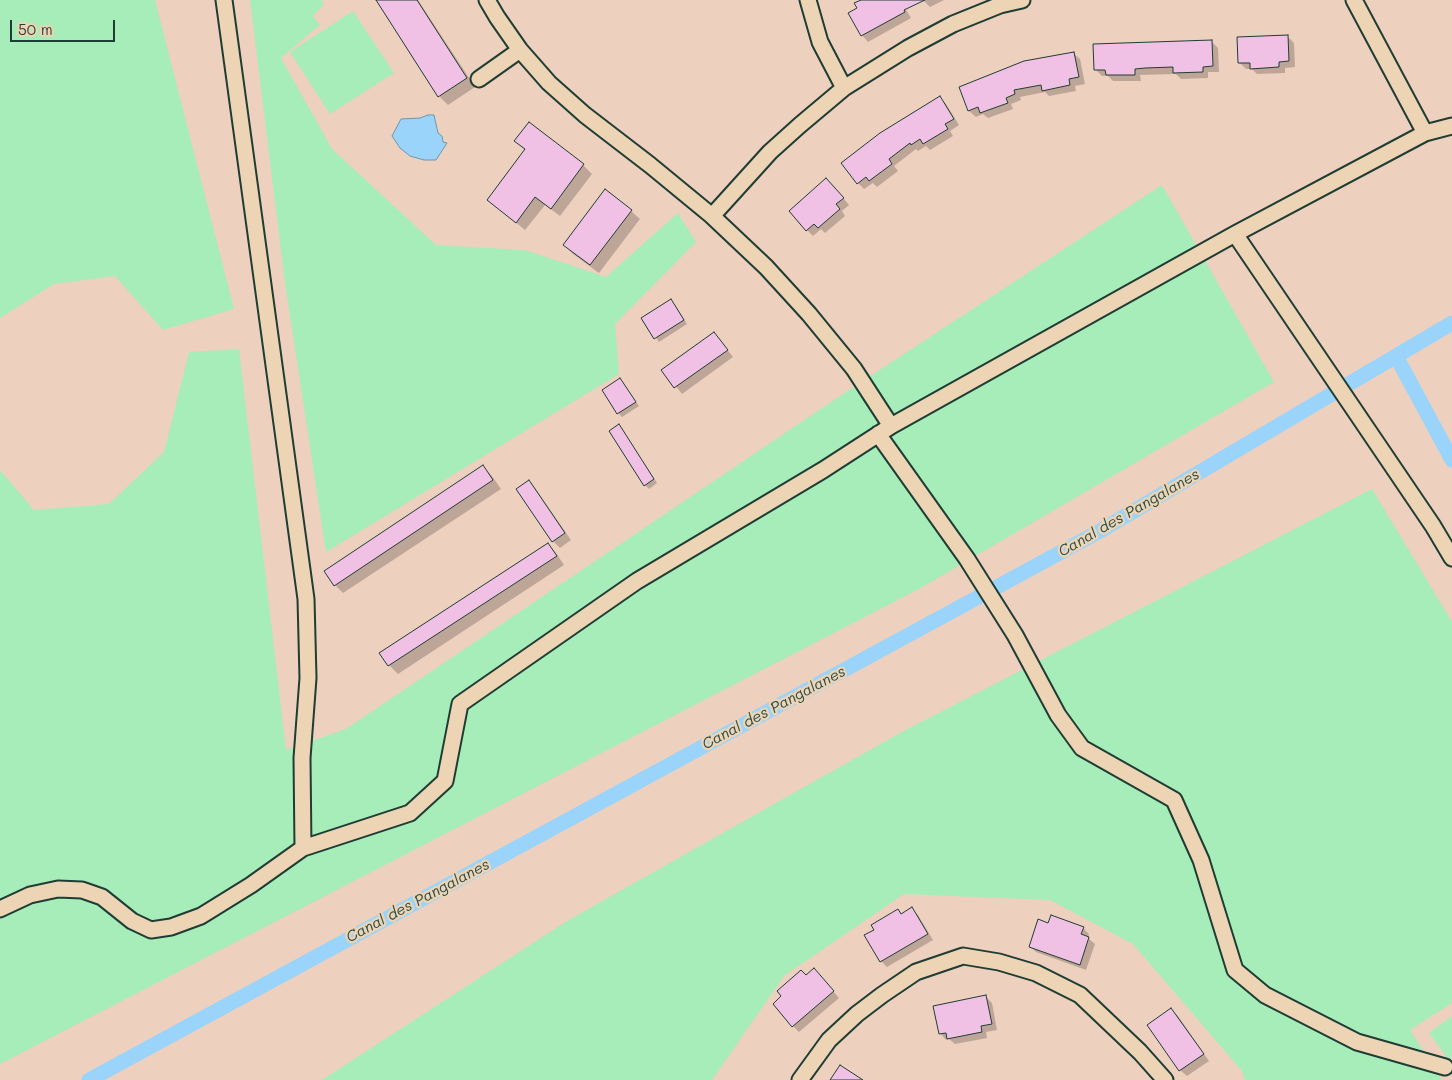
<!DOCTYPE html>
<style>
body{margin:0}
#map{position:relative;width:1452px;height:1080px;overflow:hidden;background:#edd0be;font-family:Mali,sans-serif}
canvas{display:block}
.scale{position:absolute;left:10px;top:20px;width:105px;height:22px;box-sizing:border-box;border:2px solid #1f3d34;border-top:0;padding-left:6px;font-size:15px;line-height:18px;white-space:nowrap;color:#1f3d34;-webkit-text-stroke:4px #ecd4b4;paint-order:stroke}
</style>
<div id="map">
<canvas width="1452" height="1080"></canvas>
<div class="scale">50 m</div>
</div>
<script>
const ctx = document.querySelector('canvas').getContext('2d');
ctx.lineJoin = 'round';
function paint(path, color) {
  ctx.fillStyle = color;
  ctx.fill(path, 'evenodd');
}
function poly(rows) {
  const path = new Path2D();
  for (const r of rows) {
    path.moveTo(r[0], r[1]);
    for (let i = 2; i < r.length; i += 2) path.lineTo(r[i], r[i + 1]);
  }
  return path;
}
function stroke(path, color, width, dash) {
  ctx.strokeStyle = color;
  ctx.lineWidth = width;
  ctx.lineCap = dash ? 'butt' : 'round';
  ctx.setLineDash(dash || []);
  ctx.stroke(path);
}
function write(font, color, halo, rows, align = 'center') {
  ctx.font = font + ' Mali,sans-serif';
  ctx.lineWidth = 4.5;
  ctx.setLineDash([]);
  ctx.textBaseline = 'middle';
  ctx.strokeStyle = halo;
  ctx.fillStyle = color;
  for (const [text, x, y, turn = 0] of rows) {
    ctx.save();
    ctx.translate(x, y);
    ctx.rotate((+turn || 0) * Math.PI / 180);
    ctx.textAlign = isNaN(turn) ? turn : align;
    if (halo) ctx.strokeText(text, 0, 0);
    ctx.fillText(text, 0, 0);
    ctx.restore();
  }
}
const green = poly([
 [0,0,155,0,234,309,163,330,115,276,54,284,0,318],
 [250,0,322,0,324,4,313,16,320,25,281,58,332,149,436,245,525,250,606,277,678,213,696,242,615,324,619,374,326,552,285,283],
 [353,11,394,73,330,114,290,52],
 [1162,185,1274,382,919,589,0,1064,0,470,34,510,109,504,164,452,189,352,239,349,286,750,346,729,846,392],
 [1372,489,1452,622,1452,1003,1410,1030,1442,1080,1245,1080,1242,1071,1133,944,1050,900,904,894,784,976,712,1080,322,1080,567,921,900,733],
 [1452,1016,1452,1057,1449,1060,1429,1033]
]);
const water = poly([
 [428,115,434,115,438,133,442,136,443,142,447,143,436,160,424,160,410,156,400,148,392,136,401,119,420,118,428,115]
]);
const shadow = poly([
 [377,0,418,0,475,87,448,105,439,96],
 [863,0,900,0,911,18,868,42,862,35,859,9],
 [923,0,944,0,930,7],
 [1287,36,1294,43,1295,67,1285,68,1285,73,1257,74,1252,69,1246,69,1240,63],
 [1211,41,1218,48,1219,72,1208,72,1208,78,1181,79,1176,74,1140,75,1141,81,1113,81,1108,76,1102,76,1096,70],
 [1073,53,1080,59,1085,84,1075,86,1076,91,1049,96,1045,92,1020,97,1021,100,1011,104,1013,109,988,118,983,114,976,117,969,111,960,87],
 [940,98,946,104,959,125,950,131,953,136,930,150,926,146,918,151,916,149,894,166,898,171,877,187,873,183,864,189,858,183],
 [516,141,583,165,592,174,560,216,545,205,525,230,488,200,526,151],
 [833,186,849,205,842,211,845,216,825,233,821,229,813,236,807,230],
 [631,211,640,219,599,273,573,254,565,245],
 [675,305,687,324,659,342,643,319],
 [714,333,733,357,682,394,663,370],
 [620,379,639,406,622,417,618,413],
 [619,425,657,483,649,489,645,485],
 [483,467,492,476,501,489,343,593,335,585],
 [529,482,535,488,571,540,560,548,553,541,518,489],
 [548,544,556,553,564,565,398,674,389,665],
 [912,909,918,915,933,940,887,967,881,961,876,930,898,910,902,915],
 [1049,924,1083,928,1089,934,1088,938,1095,944,1086,970,1036,952,1030,946],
 [820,976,839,998,799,1032,793,1026,806,977],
 [986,997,992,1003,997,1030,986,1032,987,1038,955,1044,949,1039,946,1040,940,1033],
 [1171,1010,1178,1016,1209,1061,1187,1076,1180,1070,1149,1025]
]);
const canal = poly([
 [1396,356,1452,460],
 [89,1080,1100,531,1452,323]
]);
const building = poly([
 [376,0,417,0,467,78,438,97,376,0],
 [861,0,925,0,904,10,905,12,861,36,848,13,857,8,854,3,861,0],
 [1288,35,1289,61,1279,62,1279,67,1250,69,1250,63,1238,63,1237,37,1288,35],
 [1212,40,1213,66,1203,67,1203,72,1173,73,1173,67,1145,68,1135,69,1135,75,1106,75,1105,70,1094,70,1093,44,1212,40],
 [1074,52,1079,77,1069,79,1070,85,1042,91,1041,85,1014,90,1015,94,1006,98,1008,103,980,113,978,107,968,111,959,87,1024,61,1074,52],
 [940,96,954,119,945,124,948,129,923,144,920,139,911,145,910,143,889,159,892,164,869,181,866,177,857,184,841,163,880,133,940,96],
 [529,122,584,164,551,209,535,197,516,223,487,200,525,149,514,141,529,122],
 [826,178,844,198,836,204,840,209,818,228,814,224,806,231,789,211,826,178],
 [605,189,632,210,590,265,563,245,605,189],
 [671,299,684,320,654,339,641,318,671,299],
 [714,332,728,350,674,388,661,370,714,332],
 [620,378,636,402,617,414,602,390,620,378],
 [619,424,654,479,644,486,609,431,619,424],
 [483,465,493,480,334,586,324,571,483,465],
 [529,480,565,533,552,542,516,489,529,480],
 [548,543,557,556,388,666,379,653,548,543],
 [912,907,928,934,880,962,864,935,874,930,871,925,898,909,901,914,912,907],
 [1051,915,1084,927,1081,934,1089,937,1080,965,1029,947,1038,919,1048,923,1051,915],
 [814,968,834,991,792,1027,773,1004,781,996,777,991,801,970,806,975,814,968],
 [986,995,992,1024,981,1026,982,1032,947,1039,946,1033,939,1034,933,1006,986,995],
 [1171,1008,1204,1054,1179,1071,1147,1025,1171,1008],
 [840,1065,863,1080,830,1080,840,1065]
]);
const minor = poly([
 [224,0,306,599,308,678,302,758,303,848],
 [808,0,820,42,844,88,908,48,953,24,1000,5,1022,0],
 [479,79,520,50],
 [1425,133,1452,126],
 [712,216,770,152,800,125,844,88],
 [1235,234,1433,526,1452,558],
 [891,426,1235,234,1425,133,1354,0],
 [878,434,967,559,1015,635,1058,715,1082,748,1174,800,1201,860,1235,970,1265,995,1357,1042,1445,1067],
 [0,909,30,895,58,889,82,890,102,897,132,921,151,930,171,927,201,916,251,885,303,848,410,813,445,781,460,704,637,581,823,470,891,426,854,369,809,314,766,267,712,216,650,165,585,115,549,83,520,50,497,17,487,0],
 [800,1080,829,1040,857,1014,882,995,916,972,963,956,999,962,1036,973,1080,995,1140,1052,1165,1080]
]);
const waterNames = [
 ["Canal des Pangalanes",1129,513,-30],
 ["Canal des Pangalanes",774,708,-28],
 ["Canal des Pangalanes",418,901,-28]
];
paint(green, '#a7edb9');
paint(water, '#9bd4fb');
stroke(water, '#6998ab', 1);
paint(shadow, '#0003');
stroke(canal, '#9bd4fb', 15);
paint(building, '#f0c1e4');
stroke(building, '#1f3d34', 1);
stroke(minor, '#1f3d34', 19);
stroke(minor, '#ecd4b4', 15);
write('italic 15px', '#2b4c48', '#ecd4b4', waterNames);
</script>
